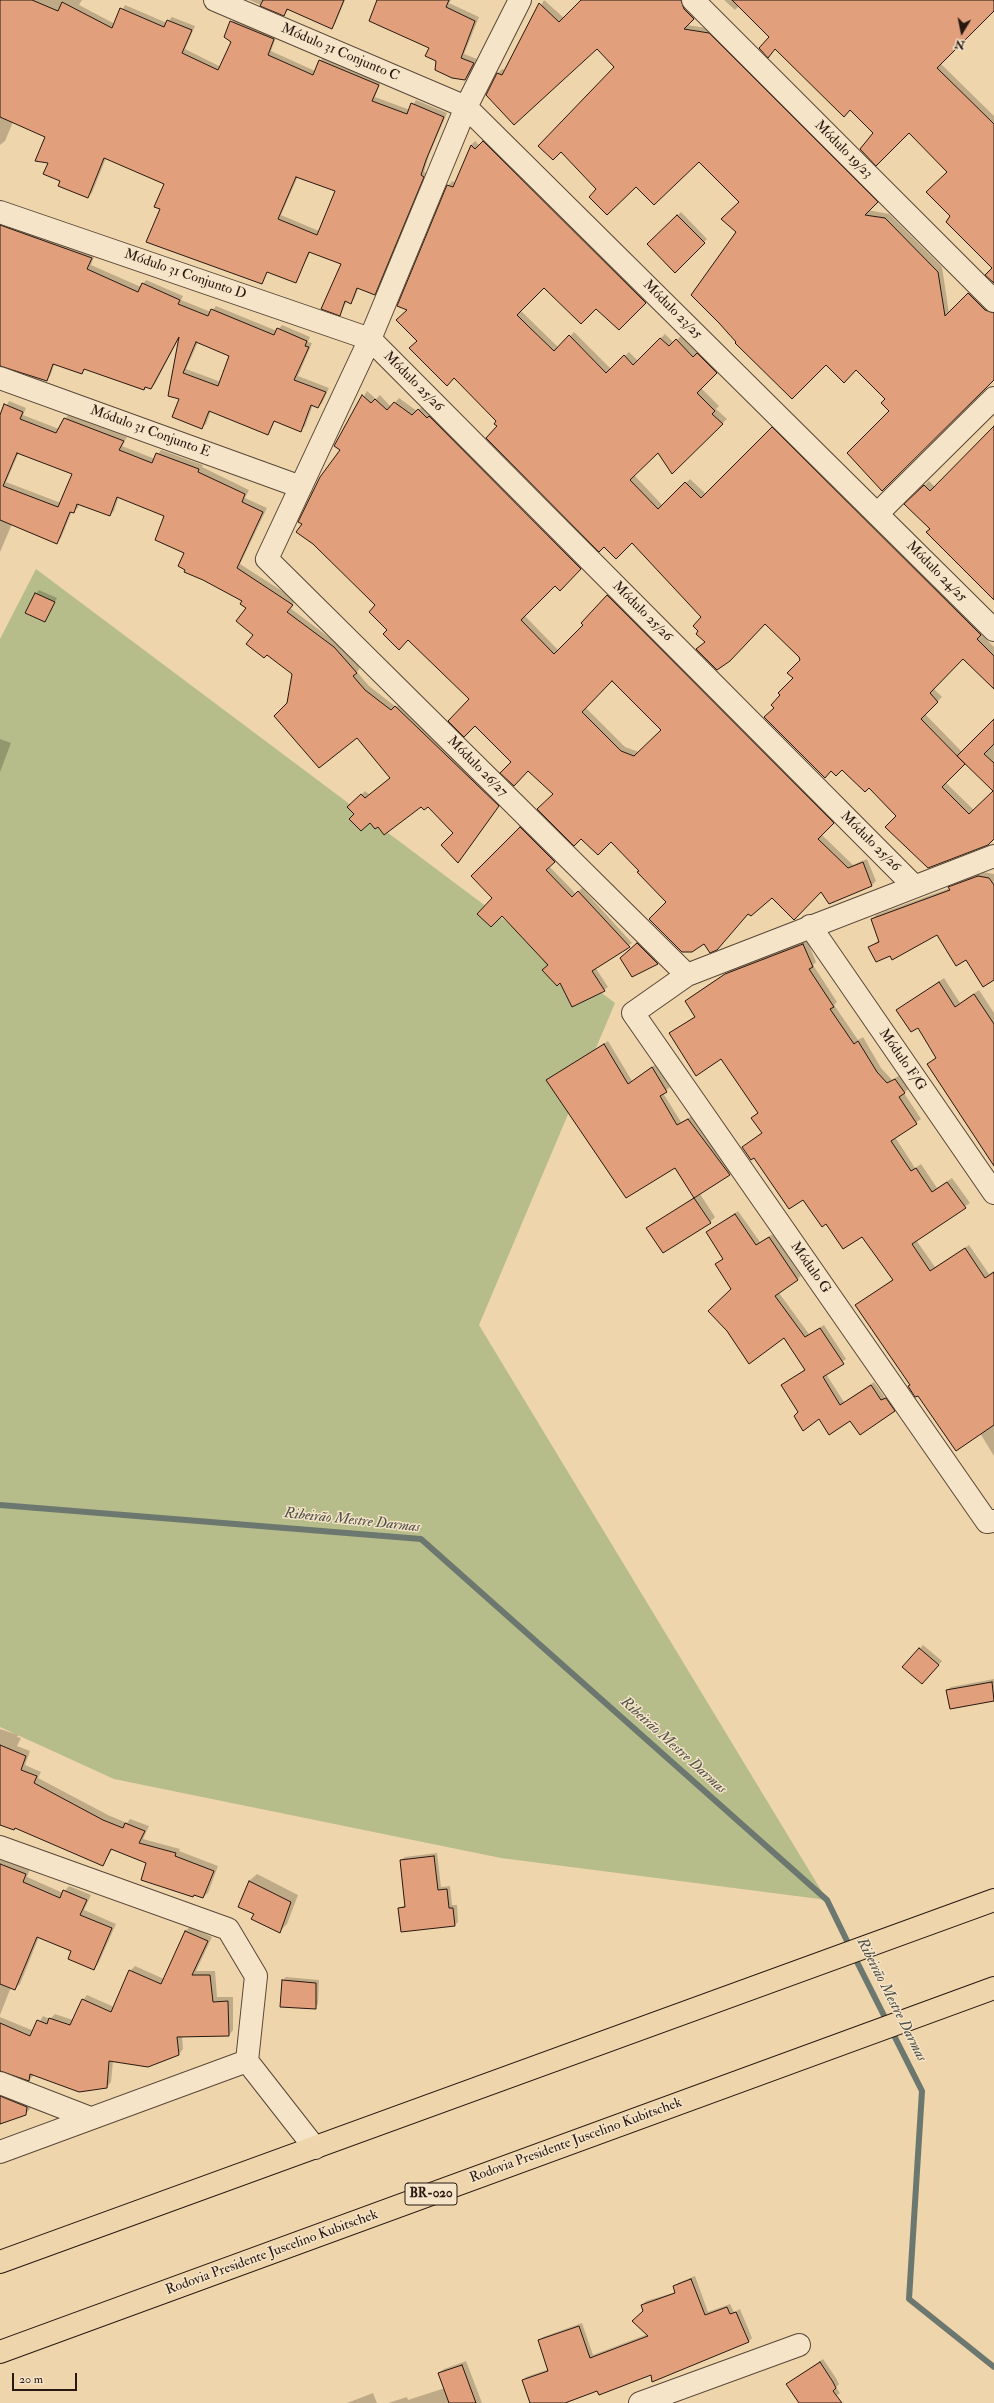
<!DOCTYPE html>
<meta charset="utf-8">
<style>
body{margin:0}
#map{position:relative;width:994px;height:2403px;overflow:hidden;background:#efd5ab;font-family:"IM FELL Double Pica",serif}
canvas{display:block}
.north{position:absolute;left:942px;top:12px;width:40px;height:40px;-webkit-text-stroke:3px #f5e4c8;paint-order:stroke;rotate:190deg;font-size:11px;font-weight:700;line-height:16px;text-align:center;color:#271810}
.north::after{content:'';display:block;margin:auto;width:14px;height:18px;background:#271810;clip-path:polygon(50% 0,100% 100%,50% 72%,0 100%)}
.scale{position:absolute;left:12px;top:2373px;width:65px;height:18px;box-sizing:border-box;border:2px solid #271810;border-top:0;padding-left:5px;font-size:12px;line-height:14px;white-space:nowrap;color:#271810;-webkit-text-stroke:3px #f5e4c8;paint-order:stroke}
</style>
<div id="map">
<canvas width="994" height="2403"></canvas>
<div class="north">N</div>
<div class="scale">20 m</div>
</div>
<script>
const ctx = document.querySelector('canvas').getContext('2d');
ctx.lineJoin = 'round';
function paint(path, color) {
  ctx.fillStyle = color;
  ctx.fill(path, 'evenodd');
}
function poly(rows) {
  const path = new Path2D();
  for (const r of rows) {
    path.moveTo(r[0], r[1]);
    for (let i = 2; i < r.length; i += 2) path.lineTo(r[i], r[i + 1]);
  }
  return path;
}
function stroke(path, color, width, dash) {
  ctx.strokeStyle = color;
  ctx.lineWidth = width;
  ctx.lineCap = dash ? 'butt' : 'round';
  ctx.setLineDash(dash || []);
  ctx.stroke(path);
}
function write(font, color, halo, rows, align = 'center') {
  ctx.font = font + ' "IM FELL Double Pica",serif';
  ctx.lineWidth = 3;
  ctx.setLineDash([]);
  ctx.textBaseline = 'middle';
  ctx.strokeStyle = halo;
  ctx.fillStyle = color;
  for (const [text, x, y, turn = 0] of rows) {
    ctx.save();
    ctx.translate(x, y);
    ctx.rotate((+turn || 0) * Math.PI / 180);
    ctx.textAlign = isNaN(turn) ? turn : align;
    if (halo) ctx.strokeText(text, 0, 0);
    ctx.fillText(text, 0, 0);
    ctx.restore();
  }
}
const green = poly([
 [36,569,615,1003,479,1325,827,1900,501,1858,114,1779,0,1727,0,639]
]);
const shadow = poly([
 [0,0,82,0,79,5,115,24,125,5,167,23,172,17,195,26,185,49,221,67,233,42,225,37,235,17,277,35,271,51,315,71,323,57,381,81,375,97,410,110,416,100,447,113,429,155,424,172,427,173,378,290,374,294,359,287,354,299,350,303,347,301,340,314,342,263,311,251,295,282,268,271,261,283,161,209,165,183,106,158,92,193,88,197,61,180,49,162,46,137,13,122,5,141,0,145],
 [298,176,336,190,319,231,281,215],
 [249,0,345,0,335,24,331,28,289,9,284,15],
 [378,0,451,0,449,3,479,17,464,54,477,59,469,75,465,79,437,60,430,47],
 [544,0,564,18,582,0,686,0,698,14,687,25,713,29,881,197,868,210,889,214,942,267,949,313,973,289,994,308,994,378,890,411,886,399,738,232,740,202,698,160,636,186,597,189,615,67,597,48,487,95,498,73,502,69,505,70],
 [724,0,994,0,994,9,940,63,994,116,994,282,993,268,952,216,948,172,909,132,875,133,739,6,735,10],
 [488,138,649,298,618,329,596,307,544,286,520,310,559,348,574,332,611,369,629,352,638,361,665,334,674,343,681,336,698,353,702,350,720,368,701,388,719,406,716,409,727,419,672,473,658,451,634,475,663,506,690,479,706,494,777,424,985,631,981,634,994,647,994,688,963,657,933,688,942,697,925,714,962,752,994,721,994,791,965,762,945,782,975,811,924,863,898,816,869,787,775,708,794,678,801,661,800,657,765,623,697,649,706,642,702,617,632,541,498,426,498,421,418,341,408,310,448,186,452,181,456,183,471,145,475,141,480,146],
 [681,212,707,239,675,271,648,244],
 [0,219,95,254,91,265,141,287,146,280,183,296,181,300,211,312,216,306,277,331,282,325,310,337,308,342,312,343,298,376,329,388,322,403,318,407,313,405,305,426,301,430,275,421,268,434,211,411,206,424,202,428,180,399,179,338,155,384,151,388,146,386,144,389,86,368,82,372,55,363,50,376,46,380,0,364],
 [198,342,231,355,221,382,186,369],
 [367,391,376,399,380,395,391,407,399,398,417,411,423,406,585,565,560,589,555,584,525,616,559,651,585,625,582,623,612,592,838,818,822,835,853,865,867,859,876,881,872,885,772,897,704,942,611,840,554,794,528,770,512,762,471,699,408,639,388,630,377,605,303,524,341,449,335,446],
 [612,679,662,730,639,752,625,747,585,707],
 [9,401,26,408,23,415,59,429,68,415,127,437,122,446,155,459,161,450,203,465,202,467,249,490,245,498,267,508,240,564,296,600,290,608,338,644,360,668,357,672,369,686,396,707,400,703,502,802,462,857,454,833,428,806,421,805,378,825,355,814,349,807,365,791,370,795,391,777,357,737,288,703,293,673,255,634,248,608,243,601,186,553,166,515,119,496,114,511,110,515,79,504,78,508,72,511,61,538,57,542,12,524,0,552,0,418],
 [19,452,73,474,61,503,6,482],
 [994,427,994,599,931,529,906,504,929,481,935,487],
 [39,590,57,598,45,621,36,594],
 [0,739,11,743,0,772],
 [524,824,558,858,549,866,576,894,582,888,632,943,595,967,608,987,604,990,560,982,494,898,472,876],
 [983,872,994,874,994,978,937,934,890,955,869,947,879,940,872,920,876,915,950,888,954,884],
 [641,940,661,960,633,976,625,955],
 [807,940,816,962,813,965,837,1002,834,1005,858,1040,863,1037,881,1068,892,1080,900,1075,909,1088,904,1093,921,1119,895,1137,915,1168,921,1164,937,1188,952,1178,970,1203,916,1240,935,1267,969,1245,989,1274,994,1271,994,1456,980,1433,911,1385,857,1305,893,1279,862,1235,827,1223,803,1198,743,1147,763,1132,752,1118,758,1112,721,1058,670,1034,695,1016,686,1002,690,997,731,970],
 [944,978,960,1003,979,990,994,1013,994,1164,928,1065,937,1057,918,1027,898,1010],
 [608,1041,632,1081,656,1064,670,1087,663,1093,681,1122,692,1116,734,1170,700,1194,715,1217,710,1222,648,1229,694,1197,676,1167,548,1080],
 [738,1211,760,1242,773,1234,801,1276,779,1293,809,1334,824,1325,846,1359,826,1374,844,1402,874,1382,885,1398,889,1395,898,1407,894,1411,851,1420,819,1418,799,1412,786,1382,806,1369,785,1336,732,1289,717,1264,724,1258,707,1232],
 [923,1645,942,1661,926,1680,904,1667],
 [994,1679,994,1700,951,1708,947,1690,951,1687],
 [0,1729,18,1735,17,1737,21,1738,17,1746,30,1751,25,1765,41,1772,38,1778,108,1815,127,1823,130,1819,149,1826,143,1839,180,1849,179,1851,218,1866,208,1893,203,1897,147,1863,113,1848,103,1865,16,1827,14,1829,0,1824],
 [437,1853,441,1887,450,1886,452,1905,457,1905,458,1922,455,1925,402,1931,399,1908,406,1905,401,1860,405,1857],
 [0,1854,30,1869,27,1877,63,1893,69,1886,91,1895,84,1910,116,1924,98,1964,94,1969,73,1950,39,1937,20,1984,15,1988,11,1987,0,2015],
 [257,1874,298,1895,287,1924,280,1931,255,1914,249,1881],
 [190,1927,212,1937,196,1971,215,1971,217,1997,233,1997,233,2030,229,2035,182,2036,183,2049,179,2054,113,2061,111,2082,107,2087,34,2075,29,2080,0,2070,0,2017,34,2031,43,2016,50,2019,55,2014,73,2020,83,2000,87,1995,114,2007,130,1971,135,1966,164,1979,185,1931],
 [286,1977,319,1980,318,2004,315,2008,283,1980],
 [0,2088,31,2102,30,2109,25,2114,0,2123],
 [695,2276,708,2312,730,2304,734,2312,740,2309,752,2338,749,2341,558,2403,531,2403,523,2380,526,2377,549,2369,539,2340,543,2337,582,2323,593,2355,648,2334,642,2305,646,2301,676,2292,674,2287,678,2283],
 [823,2359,836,2378,839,2384,836,2387,840,2393,828,2403,800,2403,791,2381],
 [466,2361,482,2403,388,2403,407,2397,408,2400,445,2388,439,2373,444,2369],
 [373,2393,377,2403,347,2403]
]);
const stream = poly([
 [0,1505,421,1539,827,1900,850,1947],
 [854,1956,922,2091,909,2299,994,2367]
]);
const building = poly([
 [0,0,32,0,58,11,62,2,112,28,120,8,164,27,167,20,192,30,182,53,218,70,231,42,224,37,230,21,274,39,268,55,313,75,319,60,379,85,372,101,407,114,411,103,444,117,426,160,421,175,424,177,375,295,357,288,351,304,345,301,340,316,321,309,341,264,309,252,296,283,267,272,262,284,146,242,160,209,154,207,164,184,104,158,88,198,58,186,60,181,43,174,48,163,35,161,45,137,0,117,0,0],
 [296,177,335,191,317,235,278,219,296,177],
 [263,0,344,0,332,29,287,9,284,16,260,6,263,0],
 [377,0,449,0,446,7,475,21,461,58,474,63,465,80,452,78,435,70,436,61,425,56,429,48,369,21,377,0],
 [581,0,681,0,684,9,694,19,684,29,709,33,878,202,865,215,885,218,938,272,945,316,968,293,985,310,994,313,994,380,882,491,847,453,889,411,881,403,885,399,856,370,844,383,826,365,792,399,735,343,736,342,719,323,691,295,736,232,721,219,739,202,699,162,654,205,636,187,607,215,589,197,596,189,561,152,553,160,538,146,614,67,597,49,514,125,486,95,497,73,502,75,539,3,559,22,581,0],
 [732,0,994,0,994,11,937,68,994,124,994,283,985,275,992,268,946,222,950,216,926,192,947,172,909,133,876,166,860,149,873,133,850,110,844,117,775,49,768,58,759,48,769,37,732,0],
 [483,141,646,303,619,330,596,309,581,324,544,288,517,315,527,325,554,351,569,335,606,373,624,355,633,365,660,338,669,346,676,339,693,357,697,353,717,373,697,393,715,411,712,414,723,424,672,474,658,453,630,480,658,509,685,482,701,498,772,427,981,635,977,639,994,656,994,689,963,659,930,693,938,702,921,719,965,764,942,787,969,814,993,791,957,756,994,719,994,744,984,754,994,763,994,839,988,845,928,868,885,827,896,816,869,788,865,792,842,770,836,776,831,771,825,778,764,717,774,708,771,705,780,695,778,693,793,678,787,673,800,660,799,657,765,624,730,661,717,670,696,649,705,642,696,634,698,631,693,626,701,617,632,543,616,559,604,547,599,552,486,438,497,426,494,424,496,421,454,378,447,386,409,348,417,341,396,320,407,310,397,306,447,185,453,187,471,145,475,149,483,141],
 [677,215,705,243,675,273,647,244,677,215],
 [0,225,92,258,87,269,138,292,142,283,180,300,178,304,208,316,211,309,274,335,277,328,307,341,305,346,309,347,294,380,326,392,318,408,311,405,301,432,274,421,268,435,209,411,202,429,172,417,179,399,168,396,179,337,151,389,145,387,144,390,84,369,82,374,53,364,47,381,0,366,0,225],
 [196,342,229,356,218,386,183,373,196,342],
 [362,395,371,403,375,399,387,410,394,402,412,415,418,409,427,418,429,416,581,569,560,591,555,586,521,620,554,654,583,625,581,623,607,595,834,823,818,839,848,868,863,862,872,886,829,904,821,892,794,920,772,898,751,916,748,914,717,950,710,953,704,944,692,952,682,952,649,919,666,902,637,872,639,871,611,842,598,855,581,839,574,846,537,809,553,794,528,771,514,786,500,773,511,762,475,726,464,737,448,721,469,699,408,640,399,650,383,634,387,630,369,612,375,605,313,544,296,532,302,524,298,522,320,477,340,450,334,446,362,395],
 [612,681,661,730,634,756,621,751,582,712,612,681],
 [4,404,23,412,20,419,56,433,64,418,124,441,119,450,152,463,156,453,199,469,198,472,245,494,242,502,263,512,237,568,293,605,287,612,334,647,357,673,353,676,365,690,391,710,395,706,499,806,458,863,441,845,453,833,428,807,424,810,421,807,384,835,378,827,375,829,370,823,361,831,349,819,354,814,347,807,361,794,365,798,390,778,357,738,319,768,274,716,287,703,292,674,267,655,264,658,246,644,253,635,236,621,246,608,240,604,242,601,203,580,184,572,185,570,178,566,184,553,155,540,164,516,117,497,110,516,77,504,74,513,70,512,57,544,0,520,0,415,4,404],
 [17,453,72,474,58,507,3,486,17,453],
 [994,426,994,600,926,532,930,529,904,504,924,485,930,491,994,426],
 [35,593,55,602,45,622,25,613,35,593],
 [520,827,555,862,546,870,572,897,578,891,630,947,592,971,605,991,572,1007,560,983,557,986,542,970,548,965,502,916,491,927,477,914,492,898,471,876,520,827],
 [978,876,989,878,994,885,994,980,983,987,966,960,956,966,937,935,892,960,890,956,876,962,868,947,879,942,871,919,950,890,948,887,978,876],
 [637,943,658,964,632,977,620,958,637,943],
 [803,944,813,967,809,969,834,1007,830,1009,854,1044,858,1041,877,1072,887,1083,895,1079,905,1093,899,1097,917,1124,891,1141,911,1171,916,1168,932,1192,947,1182,966,1208,912,1244,930,1271,965,1248,985,1278,994,1272,994,1425,956,1451,918,1396,915,1397,908,1386,910,1385,855,1305,893,1280,862,1237,843,1249,826,1224,822,1227,803,1200,789,1209,754,1158,751,1160,742,1147,762,1133,751,1118,758,1113,721,1059,696,1076,669,1033,695,1017,685,1001,725,974,803,944],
 [939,982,955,1007,974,994,994,1024,994,1166,927,1064,936,1058,918,1028,911,1032,896,1010,939,982],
 [604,1044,628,1084,652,1067,667,1092,660,1096,677,1125,688,1119,730,1175,694,1198,675,1168,626,1198,546,1080,604,1044],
 [694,1198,711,1223,663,1253,646,1228,694,1198],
 [735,1214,756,1245,769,1237,798,1280,775,1296,805,1337,820,1328,844,1364,823,1377,840,1405,871,1385,881,1400,886,1398,895,1411,860,1435,850,1421,829,1435,819,1419,803,1431,794,1416,798,1412,781,1385,805,1370,784,1338,749,1364,727,1331,708,1311,731,1289,715,1264,723,1259,706,1232,735,1214],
 [919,1648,939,1665,922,1684,902,1667,919,1648],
 [992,1682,994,1701,950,1709,946,1690,992,1682],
 [0,1745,26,1756,21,1770,37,1776,34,1783,103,1820,123,1828,125,1823,145,1831,139,1843,176,1853,175,1856,214,1871,203,1898,194,1895,193,1897,141,1880,146,1863,111,1849,103,1866,15,1828,14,1830,0,1825,0,1745],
 [434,1856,438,1890,447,1889,449,1908,453,1908,455,1926,401,1932,398,1908,405,1907,400,1860,434,1856],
 [0,1864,26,1874,23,1882,60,1898,63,1890,87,1900,80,1915,112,1928,94,1970,68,1959,71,1951,37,1937,15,1990,0,1984,0,1864],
 [249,1881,291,1902,280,1933,251,1919,254,1914,238,1907,249,1881],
 [185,1931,208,1941,192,1975,210,1975,213,2002,228,2001,229,2036,177,2037,179,2055,148,2067,109,2061,107,2088,79,2092,30,2074,29,2081,0,2071,0,2023,30,2036,37,2020,47,2024,49,2018,70,2025,82,1999,111,2012,129,1970,161,1984,185,1931],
 [282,1980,316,1983,316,2009,280,2007,282,1980],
 [0,2096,27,2107,26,2115,0,2124,0,2096],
 [691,2279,705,2315,727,2307,730,2314,736,2312,749,2342,652,2382,651,2375,599,2395,597,2391,565,2403,530,2403,522,2380,548,2371,538,2340,579,2326,590,2358,648,2336,632,2321,643,2311,641,2305,675,2293,673,2286,691,2279],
 [820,2362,833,2382,836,2388,833,2391,842,2403,799,2403,786,2384,820,2362],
 [462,2365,476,2403,449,2403,438,2373,462,2365]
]);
const street = poly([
 [215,0,466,107,994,630],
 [520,0,466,107,370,339,267,559,687,975],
 [693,0,994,301],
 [0,212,370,339,914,886],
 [0,378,301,487],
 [878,513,994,398],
 [994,856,687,975,633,1013,987,1522,994,1521],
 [810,926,994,1193],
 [0,1847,228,1929,256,1976,247,2061,0,2152],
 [247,2061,315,2148],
 [0,2083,90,2118],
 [640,2403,799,2345]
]);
const highway = poly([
 [0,2262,994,1900],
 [0,2352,994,1988]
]);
const shields = [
 [431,2194,52]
];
const shieldNames = [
 ["BR-020",431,2194]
];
const streetNames = [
 ["Módulo 31 Conjunto C",340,53,23],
 ["Módulo 19/23",843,150,45],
 ["Módulo 31 Conjunto D",185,275,19],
 ["Módulo 23/25",672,310,45],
 ["Módulo 25/26",413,382,45],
 ["Módulo 31 Conjunto E",150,432,20],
 ["Módulo 24/25",936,572,45],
 ["Módulo 25/26",642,612,45],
 ["Módulo 26/27",477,767,45],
 ["Módulo 25/26",870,842,45],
 ["Módulo F/G",902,1060,55],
 ["Módulo G",810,1268,55],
 ["Rodovia Presidente Juscelino Kubitschek",576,2141,-20],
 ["Rodovia Presidente Juscelino Kubitschek",272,2253,-20]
];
const waterNames = [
 ["Ribeirão Mestre Darmas",352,1521,6],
 ["Ribeirão Mestre Darmas",673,1746,42],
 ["Ribeirão Mestre Darmas",891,2000,63]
];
paint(green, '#b7bd8a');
paint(shadow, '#0003');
stroke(stream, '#6c786f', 6);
paint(building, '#e1a07b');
stroke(building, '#271810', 1);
stroke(street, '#594737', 24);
stroke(highway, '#271810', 24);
stroke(street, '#f5e4c8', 22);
stroke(highway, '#efd5ab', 22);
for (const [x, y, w] of shields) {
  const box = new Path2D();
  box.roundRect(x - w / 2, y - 11, w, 22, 3);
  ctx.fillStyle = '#f5e4c8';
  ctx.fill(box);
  stroke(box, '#271810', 1);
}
write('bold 13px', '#271810', null, shieldNames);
write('14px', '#271810', '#f5e4c8', streetNames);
write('italic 15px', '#4f5048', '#f5e4c8', waterNames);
</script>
